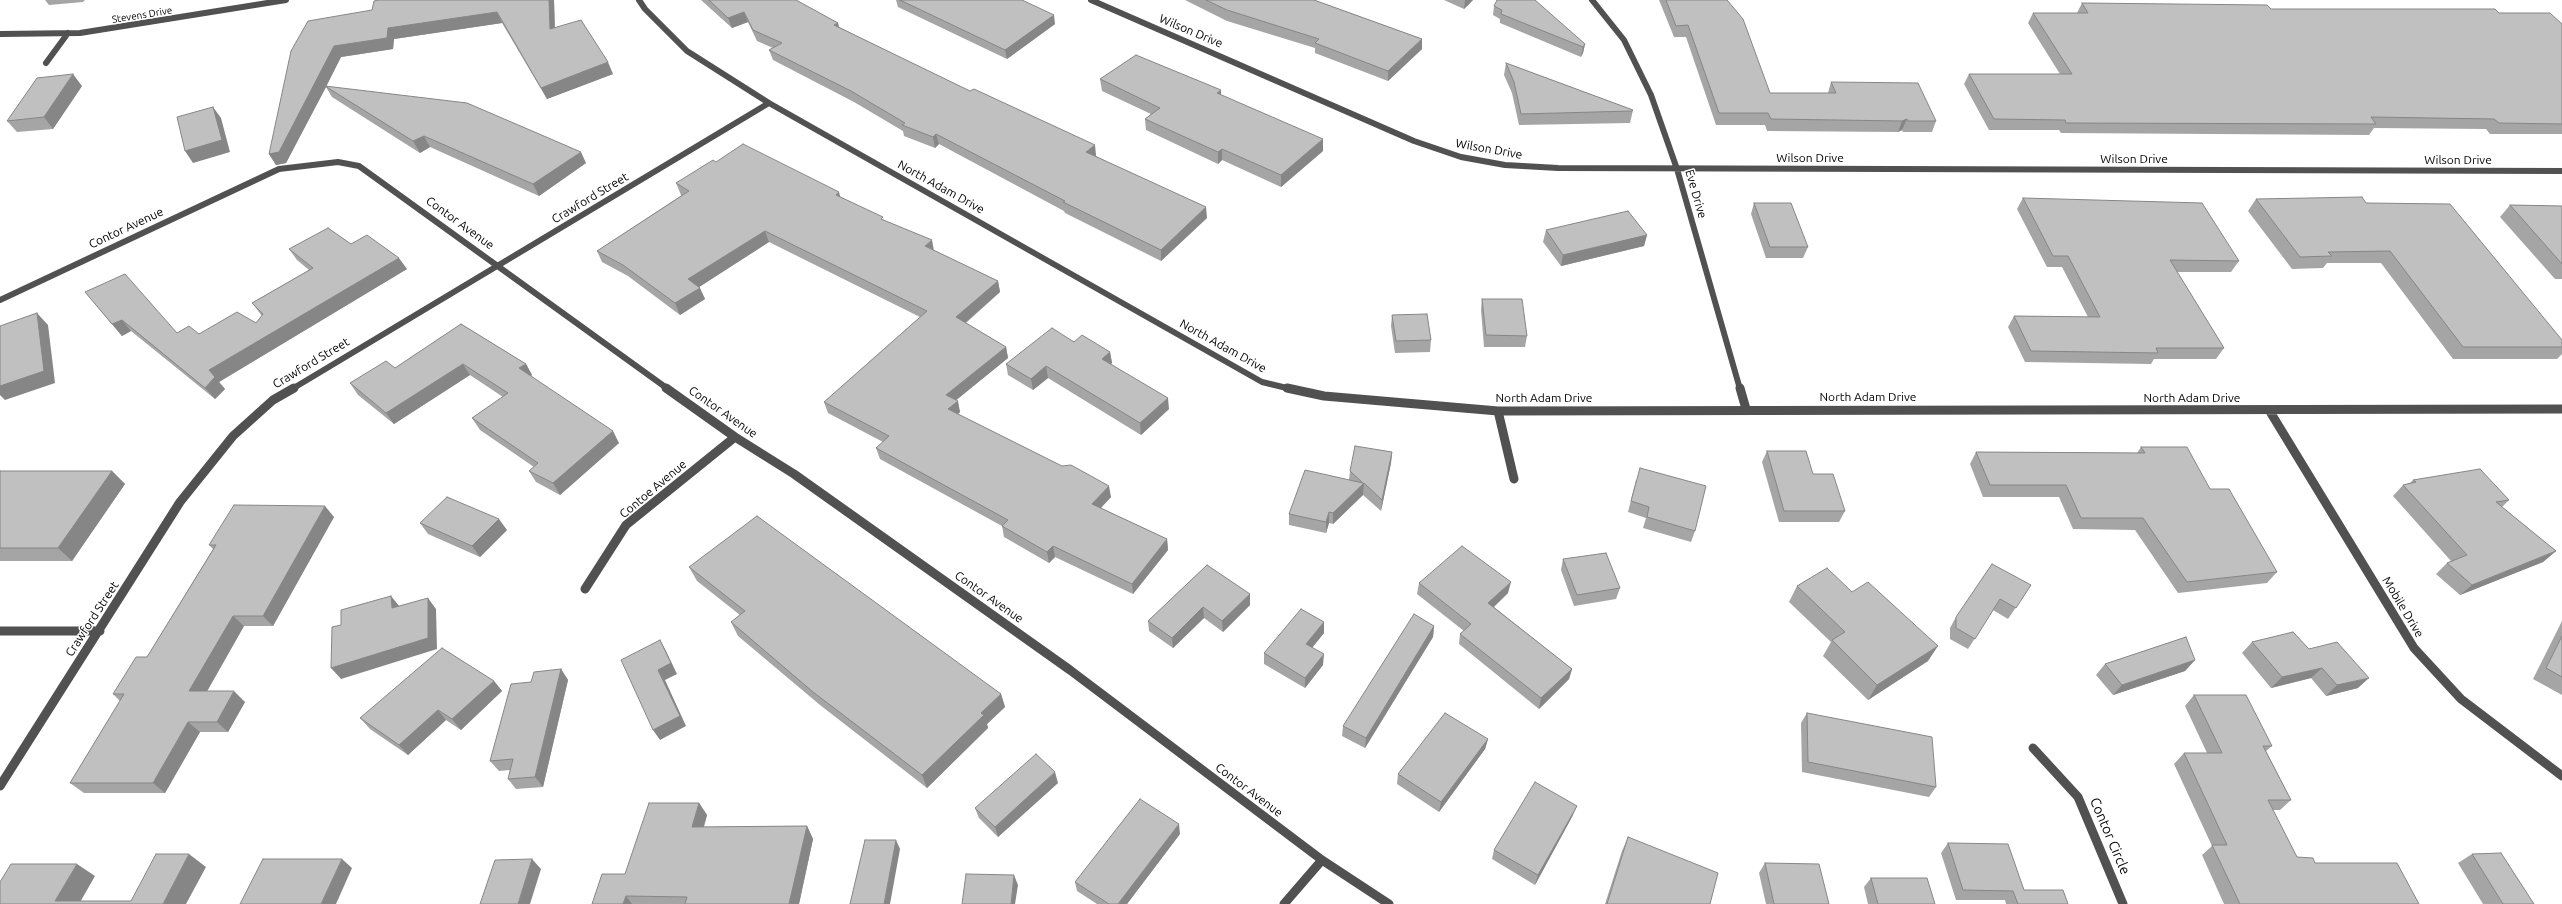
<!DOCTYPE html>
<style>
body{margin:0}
canvas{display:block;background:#fff}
</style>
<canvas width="2562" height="904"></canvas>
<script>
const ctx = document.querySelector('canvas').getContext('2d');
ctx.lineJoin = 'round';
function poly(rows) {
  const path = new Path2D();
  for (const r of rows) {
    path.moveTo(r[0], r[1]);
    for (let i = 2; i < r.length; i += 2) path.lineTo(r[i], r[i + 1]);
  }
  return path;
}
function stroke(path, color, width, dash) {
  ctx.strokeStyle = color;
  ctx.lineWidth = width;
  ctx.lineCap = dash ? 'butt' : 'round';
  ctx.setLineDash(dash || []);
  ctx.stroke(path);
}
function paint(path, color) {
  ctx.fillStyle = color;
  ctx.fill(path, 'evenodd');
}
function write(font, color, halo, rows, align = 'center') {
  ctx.font = font + ' Ubuntu,sans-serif';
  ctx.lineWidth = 3;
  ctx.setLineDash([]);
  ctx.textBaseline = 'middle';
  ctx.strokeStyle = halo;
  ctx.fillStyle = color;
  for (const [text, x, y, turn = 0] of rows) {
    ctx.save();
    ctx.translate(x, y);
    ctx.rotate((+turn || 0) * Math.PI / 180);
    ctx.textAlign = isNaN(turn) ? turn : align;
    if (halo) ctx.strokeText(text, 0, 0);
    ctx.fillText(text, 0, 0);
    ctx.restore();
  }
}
const streetFar1 = poly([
 [639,0,645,9,687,51,769,103,1262,382,1291,389],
 [1091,0,1414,141,1461,157,1505,165,1558,168,2562,171],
 [1592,0,1624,40,1651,95,1677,169,1740,389],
 [0,34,80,33,286,0],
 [46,63,68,33],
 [0,300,279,169,338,162,359,166,668,389],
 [292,389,769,103]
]);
const street = poly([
 [666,388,735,437,794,474,1070,670,1322,860,1389,904],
 [1287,388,1324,396,1498,411,2562,409],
 [1740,388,1746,409],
 [2269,410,2414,648,2461,699,2562,776],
 [1498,411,1514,479],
 [585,589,626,525,735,437],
 [0,631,100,631],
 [2033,748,2078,797,2123,904],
 [0,786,180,502,233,436,273,400,294,388],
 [1284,904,1322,860]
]);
const wall = poly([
 [45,0,85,0,83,2,49,5],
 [378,0,554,0,555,28,613,74,547,99,502,23,394,39,393,49,341,57,326,86,586,163,539,196,430,147,420,153,332,97,326,87,286,163,276,165,269,154,372,10],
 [701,0,796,0,838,23,839,27,1096,155,1096,156,1207,218,1161,261,1065,213,1064,211,939,144,935,148,904,136,903,131,854,102,773,60,769,50,773,48,757,41,748,22,732,28],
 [896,0,1022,0,1055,24,1007,59,898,7],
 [1185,0,1314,0,1422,39,1422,49,1388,81,1315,53,1315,48,1227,21],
 [1444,0,1473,0,1464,9],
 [1659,0,1727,0,1770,93,1828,93,1831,82,1936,121,1932,132,1903,132,1902,130,1898,132,1767,131,1765,125,1716,125,1686,37,1674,37],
 [2082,3,2271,9,2499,13,2562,24,2562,134,2490,134,2486,129,2374,128,2369,135,2061,133,2059,130,1989,130,1964,84,1969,74,2060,74,2028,23,2033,13,2077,13],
 [1494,6,1585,44,1583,53,1581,57,1500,23,1500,19,1493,15],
 [1506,63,1633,110,1630,123,1519,125,1512,93,1504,75],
 [1100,79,1221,95,1323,151,1281,187,1222,160,1218,164,1146,130,1145,119,1151,114,1102,91],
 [82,86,53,129,17,132,7,121],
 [716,162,841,197,884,220,934,251,998,281,1000,292,966,323,1006,347,1008,358,956,400,960,412,958,414,1111,497,1101,508,1167,539,1168,550,1133,594,1055,557,1049,563,1004,537,1002,526,880,459,876,448,883,442,828,413,824,402,920,317,769,242,699,287,705,299,680,315,628,276,602,262,597,251,682,195,681,195,676,183],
 [2023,198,2239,261,2231,272,2177,272,2224,348,2216,359,2154,359,2151,364,2025,362,2008,327,2014,316,2088,317,2062,267,2047,267,2017,209],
 [2256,199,2366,203,2562,340,2562,354,2557,359,2453,359,2381,263,2327,263,2323,268,2292,269,2248,211],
 [1754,203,1808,247,1803,258,1766,258,1751,214],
 [2510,205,2562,206,2562,279,2555,279,2500,217],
 [1546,230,1647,235,1644,246,1561,266,1543,242],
 [351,244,407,269,219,382,225,389,215,399,131,331,122,336,85,292,177,333,199,334,256,323,262,316,252,303,309,270,297,260,289,249],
 [1482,299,1527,336,1525,347,1484,347,1481,310],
 [1392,315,1431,340,1430,352,1395,353,1391,326],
 [461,324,526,364,532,375,531,376,619,443,560,495,536,482,529,471,534,467,480,430,472,418,503,397,470,375,394,424,358,395,350,383,395,368],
 [1074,342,1110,352,1112,363,1111,364,1169,409,1141,435,1048,378,1033,390,1008,375,1006,364],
 [2141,447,2210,489,2277,572,2267,583,2178,593,2135,530,2073,529,2059,497,1983,497,1970,464,1976,452,2137,453],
 [1767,451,1813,474,1845,511,1839,522,1779,522,1762,462],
 [1392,452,1391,463,1381,511,1363,495,1333,524,1329,523,1326,533,1289,525,1289,514,1349,480,1350,471],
 [0,471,112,471,125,484,72,561,0,561],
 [1636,480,1695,531,1691,542,1643,528,1646,518,1628,512],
 [2413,480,2509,500,2502,507,2556,551,2543,562,2460,595,2436,574,2447,563,2451,561,2393,496,2403,485,2410,483],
 [334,517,273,626,244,626,207,691,245,702,228,732,200,732,165,793,84,793,70,783,120,701,113,694,147,657,213,549,209,545],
 [420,523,507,530,480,557,428,534],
 [1563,559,1620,588,1616,599,1574,606,1561,570],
 [1207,565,1250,605,1223,632,1204,618,1173,648,1149,631,1148,621],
 [689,567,1001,694,1005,707,987,724,988,728,927,788,820,705,738,636,731,622,740,615,697,581],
 [1419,583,1508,593,1494,607,1572,669,1569,679,1539,709,1459,644,1460,634,1464,631,1417,594],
 [2031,585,2008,619,1993,610,1968,649,1950,639,1950,628,1956,617],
 [1797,586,1852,592,1928,661,1868,700,1823,656,1831,642,1789,602],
 [2562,621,2562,695,2533,679],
 [1324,622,1324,633,1312,648,1323,665,1305,688,1264,664,1264,653],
 [1434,626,1433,637,1365,748,1342,736,1343,726],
 [2252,642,2309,649,2358,688,2326,696,2311,678,2271,688,2242,653],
 [2195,660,2185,671,2113,695,2096,675,2105,664],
 [561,669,568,680,543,787,516,789,508,779,510,770,499,771,490,761,531,682],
 [494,681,502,691,461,730,446,720,408,755,370,729,360,718],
 [2194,695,2272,746,2266,751,2291,800,2280,810,2273,810,2297,857,2315,863,2419,904,2224,904,2202,855,2212,846,2174,764,2184,753,2207,753,2185,706],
 [1807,713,1936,787,1929,797,1802,772,1801,723],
 [1488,739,1485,749,1439,812,1397,784,1398,774],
 [1058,783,998,837,979,818,975,808],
 [699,803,707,815,704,827,807,826,813,839,799,904,592,904,625,874],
 [1573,815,1535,885,1492,859,1494,850],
 [1180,834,1127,904,1097,904,1077,891,1075,882],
 [1628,837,1710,904,1605,904,1622,851],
 [1948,843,2024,890,2068,904,2006,904,2005,900,1956,900,1941,853],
 [2472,854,2534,904,2483,904,2458,863],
 [1765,863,1829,904,1766,904,1759,873],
 [1871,878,1935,904,1868,904,1864,887]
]);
const shadedWall = poly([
 [549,0,554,0,555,41,550,29],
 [1465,0,1473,0,1464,9],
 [497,12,502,23,394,39,393,49,341,57,326,87,325,86,326,87,286,163,276,165,269,154,334,46,388,28],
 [744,12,748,22,732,28,728,18],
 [1054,15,1055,24,1007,59,1005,50],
 [838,23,840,34,834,25],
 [1422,39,1422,49,1388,81,1388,71],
 [1585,44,1583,53,1581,57,1583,47],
 [608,62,613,74,547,99,541,88],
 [73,74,82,86,53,129,44,117],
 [1221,90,1221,102,1217,93],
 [213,107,221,118,230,152,193,163,185,151],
 [1907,119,1902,130,1898,132,1902,121],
 [936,134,939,144,935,148,933,137],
 [424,136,430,147,420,153,413,141],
 [1323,139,1323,151,1281,187,1281,175],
 [1095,145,1096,155,1087,163,1086,152],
 [1222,149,1222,160,1218,164,1218,152],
 [581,152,586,163,539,196,533,184],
 [839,192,842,204,836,195],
 [1206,207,1207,218,1161,261,1161,250],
 [765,231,769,242,693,291,688,279],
 [1647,235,1644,246,1561,266,1563,255],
 [932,240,934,251,925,246],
 [399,258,407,269,219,382,225,389,215,399,205,388,209,370],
 [998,281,1000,292,959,328,956,317],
 [700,288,705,299,680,315,675,303],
 [37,313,48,325,55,383,5,400,0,395,0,386],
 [122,320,131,331,122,336,112,324],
 [1006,347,1008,358,949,406,946,395],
 [1110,352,1112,363,1103,370,1102,359],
 [463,364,470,375,394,424,386,413],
 [526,364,532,375,526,380,519,368],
 [1046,366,1048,378,1033,390,1031,379],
 [1168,398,1169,409,1141,435,1140,423],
 [958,401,960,412,951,420,948,409],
 [613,431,619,443,560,495,553,483],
 [1392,452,1391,463,1381,511,1382,500],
 [112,471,125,484,72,561,58,548],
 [1364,483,1363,495,1333,524,1333,513],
 [1109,486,1111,497,1094,515,1092,504],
 [325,506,334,517,273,626,263,616],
 [1329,512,1329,523,1326,533,1326,522],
 [499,519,507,530,480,557,472,546],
 [1167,539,1168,550,1133,594,1132,584],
 [1053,546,1055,557,1049,563,1047,552],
 [2556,551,2543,562,2460,595,2472,585],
 [1511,582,1508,593,1486,614,1488,603],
 [1250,594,1250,605,1223,632,1222,621],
 [391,596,400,607,392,608],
 [428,598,436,609,437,649,341,679,331,668],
 [1203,607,1204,618,1173,648,1172,638],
 [233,616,244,626,201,702,189,691],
 [1324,622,1324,633,1306,655,1306,644],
 [1434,626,1433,637,1365,748,1366,738],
 [660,640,666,651,677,674,665,680,686,726,660,740,653,730],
 [1938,646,1928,661,1868,700,1877,685],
 [1324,654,1323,665,1305,688,1305,678],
 [2195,660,2185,671,2113,695,2122,685],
 [2322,668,2311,678,2271,688,2282,677],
 [561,669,568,680,543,787,535,777],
 [1572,669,1569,679,1539,709,1541,698],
 [2369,678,2358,688,2326,696,2337,685],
 [494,681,502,691,461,730,452,719],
 [234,691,245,702,228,732,217,722],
 [1001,694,1005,707,987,724,988,728,927,788,922,775,981,713],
 [438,710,446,720,408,755,399,745],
 [188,722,200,732,165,793,153,783],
 [1488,739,1485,749,1439,812,1441,802],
 [1055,772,1058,783,998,837,995,827],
 [699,803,707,815,700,839,692,827],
 [1577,806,1573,815,1535,885,1538,875],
 [1179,824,1180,834,1127,904,1118,904],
 [807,826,813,839,799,904,789,904],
 [896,840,900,849,890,904,884,904],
 [189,854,206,867,186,904,163,904],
 [342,859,352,868,336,904,321,904],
 [532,859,541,869,530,904,518,904],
 [77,864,95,876,79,904,55,901],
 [1014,875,1018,885,1015,904,1011,904],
 [626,896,632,904,623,904]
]);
const building = poly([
 [378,0,549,0,550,29,581,20,608,62,541,88,497,12,388,28,387,38,334,46,279,152,269,154,291,51,308,21,372,10,374,1,378,0],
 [709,0,796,0,838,23,834,25,970,91,974,89,1095,145,1086,152,1206,207,1161,250,1063,202,1065,201,936,134,933,137,902,125,905,123,851,91,769,50,782,43,753,30,744,12,728,18,709,0],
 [900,0,1022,0,1054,15,1005,50,900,0],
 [1206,0,1314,0,1422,39,1388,71,1315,43,1319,39,1227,10,1206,0],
 [1497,0,1535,0,1585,44,1583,47,1501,14,1502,10,1494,6,1497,0],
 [1666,0,1727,0,1743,19,1770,93,1836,93,1831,82,1918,83,1936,121,1908,121,1907,119,1902,121,1771,119,1768,113,1719,113,1688,25,1676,26,1666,0],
 [2082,3,2267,5,2271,9,2495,9,2499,13,2550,13,2562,24,2562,124,2499,123,2494,119,2371,117,2376,124,2066,123,2065,120,1994,119,1969,74,2072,74,2033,13,2088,13,2082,3],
 [1136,55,1221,90,1217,93,1323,139,1281,175,1222,149,1218,152,1145,119,1160,108,1100,79,1136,55],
 [1506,63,1633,110,1632,111,1521,114,1514,82,1506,63],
 [73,74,44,117,7,121,37,78,73,74],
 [325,86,467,103,581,152,533,184,424,136,413,141,325,86],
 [213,107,222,140,185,151,177,117,213,107],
 [743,144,839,192,836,195,883,217,881,219,932,240,925,246,998,281,956,317,1006,347,946,395,958,401,948,409,1062,466,1071,465,1109,486,1092,504,1167,539,1132,584,1053,546,1047,552,1002,526,1008,520,876,448,889,436,824,402,927,311,765,231,688,279,700,288,675,303,623,265,597,251,689,191,676,183,713,160,716,162,743,144],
 [2362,197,2366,203,2450,204,2562,340,2562,347,2463,347,2390,251,2328,252,2332,256,2300,257,2256,199,2362,197],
 [2023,198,2202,203,2239,261,2170,260,2224,348,2156,348,2158,353,2031,351,2014,316,2100,317,2068,256,2053,256,2023,198],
 [1754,203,1791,203,1808,247,1770,247,1754,203],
 [2510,205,2562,206,2562,264,2510,205],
 [1628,211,1647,235,1563,255,1546,230,1628,211],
 [328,228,351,244,367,235,399,258,209,370,215,377,205,388,122,320,112,324,85,292,125,274,177,333,189,326,199,334,237,312,256,323,263,314,252,303,313,268,289,249,328,228],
 [1482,299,1522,299,1527,336,1486,335,1482,299],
 [37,313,44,371,0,386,0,326,37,313],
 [1427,314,1431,340,1396,341,1392,315,1427,314],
 [461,324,526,364,519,368,613,431,553,483,529,471,538,463,472,418,508,393,463,364,386,413,350,383,386,361,395,368,461,324],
 [1052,328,1074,342,1082,335,1110,352,1102,359,1168,398,1140,423,1046,366,1031,379,1006,364,1052,328],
 [1355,446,1392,452,1382,500,1364,483,1333,513,1329,512,1326,522,1289,514,1305,470,1363,483,1350,471,1355,446],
 [2141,447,2187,447,2210,489,2229,489,2277,572,2187,582,2143,518,2081,518,2066,485,1990,485,1976,452,2145,453,2141,447],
 [1767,451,1806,451,1813,474,1833,474,1845,511,1784,511,1767,451],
 [1640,468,1706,486,1695,531,1647,517,1649,507,1631,501,1640,468],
 [2480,469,2509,500,2496,502,2556,551,2472,585,2447,563,2467,555,2403,485,2416,482,2413,480,2480,469],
 [0,471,112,471,58,548,0,548,0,471],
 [447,497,499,519,472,546,420,523,447,497],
 [234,505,325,506,263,616,233,616,189,691,234,691,217,722,188,722,153,783,70,783,124,694,113,694,136,657,147,657,216,545,209,545,234,505],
 [757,516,1001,694,981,713,984,715,922,775,813,692,731,622,745,611,689,567,757,516],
 [1462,546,1511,582,1488,603,1572,669,1541,698,1460,634,1471,624,1419,583,1462,546],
 [1606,553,1620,588,1577,595,1563,559,1606,553],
 [1992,564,2031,585,2016,608,2000,599,1975,639,1956,628,1956,617,1992,564],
 [1207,565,1250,594,1222,621,1203,607,1172,638,1148,621,1207,565],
 [1827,568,1852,592,1868,582,1938,646,1877,685,1832,640,1845,632,1797,586,1827,568],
 [391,596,392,608,428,598,428,638,331,668,332,627,341,625,341,610,391,596],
 [1301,609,1324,622,1306,644,1324,654,1305,678,1264,653,1301,609],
 [1414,614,1434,626,1366,738,1343,726,1414,614],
 [2293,632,2309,649,2337,642,2369,678,2337,685,2322,668,2282,677,2252,642,2293,632],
 [2562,636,2562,677,2546,668,2562,636],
 [2186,637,2195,660,2122,685,2105,664,2186,637],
 [660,640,671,663,658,670,680,716,653,730,621,660,660,640],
 [442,648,494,681,452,719,438,710,399,745,360,718,442,648],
 [561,669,535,777,508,779,513,759,490,761,511,684,531,682,534,672,561,669],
 [2194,695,2246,695,2272,746,2263,746,2291,800,2268,800,2297,857,2313,858,2315,863,2397,863,2419,904,2240,904,2212,845,2227,845,2184,753,2222,753,2194,695],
 [1445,713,1488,739,1441,802,1398,774,1445,713],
 [1807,713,1932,737,1936,787,1808,762,1807,713],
 [1036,754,1055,772,995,827,975,808,1036,754],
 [1535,782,1577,806,1538,875,1494,850,1535,782],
 [1140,799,1179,824,1118,904,1109,904,1075,882,1140,799],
 [649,803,699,803,692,827,807,826,789,904,685,904,687,897,626,896,623,904,592,904,602,874,625,874,649,803],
 [1628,837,1718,873,1710,904,1607,904,1628,837],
 [865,840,896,840,884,904,850,904,865,840],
 [1948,843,2008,844,2024,890,2063,890,2068,904,2018,904,2013,891,1963,890,1948,843],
 [2501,853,2534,904,2503,904,2472,854,2501,853],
 [156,854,189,854,163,904,0,904,0,882,11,864,77,864,55,901,131,901,156,854],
 [263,859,342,859,321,904,240,904,263,859],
 [532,859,518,904,480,904,495,860,532,859],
 [1765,863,1819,864,1829,904,1774,904,1765,863],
 [966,874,1014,875,1011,904,962,904,966,874],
 [1871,878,1927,878,1935,904,1878,904,1871,878]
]);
const farStreetnames = [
 ["Stevens Drive",142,15,-9]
];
const streetNames = [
 ["Wilson Drive",1191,31,23],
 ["Wilson Drive",1489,149,10],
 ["Wilson Drive",1810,158],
 ["Wilson Drive",2134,159],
 ["Wilson Drive",2458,160],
 ["North Adam Drive",941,187,29],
 ["Eve Drive",1696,194,74],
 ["Crawford Street",590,198,-31],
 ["Contor Avenue",460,223,36],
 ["Contor Avenue",126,228,-25],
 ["North Adam Drive",1223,346,29],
 ["Crawford Street",311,363,-31],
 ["North Adam Drive",1868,397],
 ["North Adam Drive",1544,398],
 ["North Adam Drive",2192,398],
 ["Contor Avenue",723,412,35],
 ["Contoe Avenue",653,489,-40],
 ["Contor Avenue",989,597,35],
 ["Mobile Drive",2403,607,59],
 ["Crawford Street",92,619,-57],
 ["Contor Avenue",1249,790,37]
];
const nearStreetnames = [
 ["Contor Circle",2110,836,67]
];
stroke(streetFar1, '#515151', 6);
stroke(street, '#515151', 9);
paint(wall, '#a5a5a5');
paint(shadedWall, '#868686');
paint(building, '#c0c0c0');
stroke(building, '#868686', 1);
write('10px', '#000', '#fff', farStreetnames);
write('12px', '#000', '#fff', streetNames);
write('14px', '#000', '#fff', nearStreetnames);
</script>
